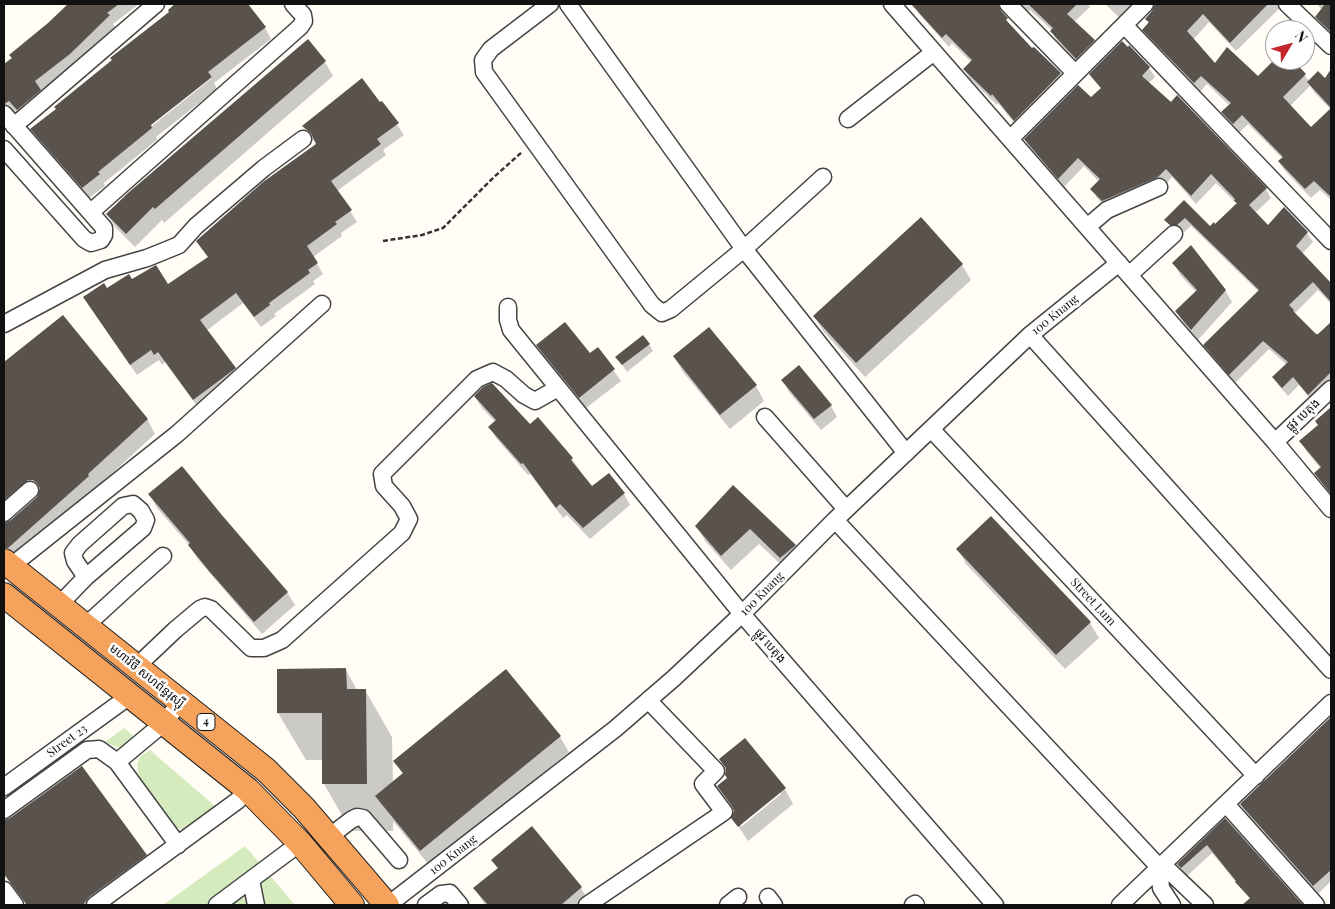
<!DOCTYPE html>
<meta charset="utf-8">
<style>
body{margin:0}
#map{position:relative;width:1335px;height:909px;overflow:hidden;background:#fffdf5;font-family:"Playfair Display",serif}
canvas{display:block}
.frame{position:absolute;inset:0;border:5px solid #111;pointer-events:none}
.north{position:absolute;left:1265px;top:20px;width:50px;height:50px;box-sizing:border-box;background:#fff;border:1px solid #a0a0a0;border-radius:50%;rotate:53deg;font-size:14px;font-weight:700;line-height:20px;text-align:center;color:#111}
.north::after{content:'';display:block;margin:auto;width:18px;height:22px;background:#c4262e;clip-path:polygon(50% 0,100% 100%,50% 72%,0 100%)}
</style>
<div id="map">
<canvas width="1335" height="909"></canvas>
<div class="frame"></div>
<div class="north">N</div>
</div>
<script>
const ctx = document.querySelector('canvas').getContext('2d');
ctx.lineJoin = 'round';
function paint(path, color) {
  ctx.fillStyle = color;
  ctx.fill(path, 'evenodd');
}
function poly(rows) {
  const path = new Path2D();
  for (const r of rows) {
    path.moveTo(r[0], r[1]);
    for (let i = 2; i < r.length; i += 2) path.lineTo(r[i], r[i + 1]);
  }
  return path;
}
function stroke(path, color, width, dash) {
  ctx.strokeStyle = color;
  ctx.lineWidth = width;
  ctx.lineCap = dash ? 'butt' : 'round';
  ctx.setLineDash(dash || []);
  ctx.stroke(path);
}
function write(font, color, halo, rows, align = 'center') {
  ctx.font = font + ' "Playfair Display","Noto Sans Khmer",serif';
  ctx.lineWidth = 5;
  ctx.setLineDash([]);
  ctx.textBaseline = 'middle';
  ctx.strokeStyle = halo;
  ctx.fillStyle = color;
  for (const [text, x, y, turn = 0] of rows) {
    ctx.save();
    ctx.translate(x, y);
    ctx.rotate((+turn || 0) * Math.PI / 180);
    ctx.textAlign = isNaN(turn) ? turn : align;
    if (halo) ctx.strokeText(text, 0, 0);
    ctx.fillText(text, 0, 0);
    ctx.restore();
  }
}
const green = poly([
 [124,728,137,739,122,749,105,742],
 [150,750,216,807,183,830,176,827,140,778,138,773,137,764,140,757],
 [245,846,295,905,163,905]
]);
const shadow = poly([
 [69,4,139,4,113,24,115,27,77,65,40,92,46,102,24,121,16,111,11,115,4,115,4,65],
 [177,4,246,4,265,28,271,39,214,83,217,89,156,137,158,139,104,183,105,186,89,198,38,140,32,129,57,110,171,12,169,10],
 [212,75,212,78,147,130,145,128],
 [914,4,1088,4,1090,7,1074,22,1094,40,1100,50,1082,68,1057,41,1052,32,1053,31,1030,10,1028,13,1006,7,1004,15,1012,29,1032,50,1034,48,1060,74,1066,84,1020,130,998,103,997,105,970,79,964,69,971,62,952,43,949,47,919,14],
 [1105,4,1154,4,1148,4,1124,22],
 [1154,4,1284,4,1236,51,1209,22,1193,40,1215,65,1258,77,1275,60,1292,60,1309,81,1325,79,1330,73,1331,200,1320,190,1311,198,1285,171,1279,162,1283,159,1248,124,1239,133,1229,122,1223,112,1230,106,1207,84,1200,92,1149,40,1144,30,1149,24,1146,19,1156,8,1156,5],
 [1310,86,1314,92,1331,110,1311,129,1290,106],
 [1317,4,1331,4,1331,36,1322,27,1316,17,1322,10],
 [308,41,325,62,333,76,164,223,162,220,135,247,116,228,107,214],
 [1129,47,1149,68,1155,77,1149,83,1171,103,1177,97,1266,189,1271,198,1255,213,1268,226,1307,233,1313,242,1302,254,1331,284,1331,304,1318,290,1294,314,1318,336,1331,324,1331,386,1314,403,1299,385,1288,396,1279,386,1274,377,1287,365,1269,349,1235,383,1210,354,1205,345,1259,292,1191,226,1183,233,1176,234,1166,220,1184,202,1210,227,1215,225,1237,204,1216,183,1196,204,1172,177,1164,186,1108,210,1097,198,1092,189,1099,182,1084,166,1064,187,1031,149,1025,140,1091,99,1101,89,1090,75],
 [382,103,404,135,383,150,386,155,337,191,357,222,341,233,342,236,313,257,323,274,313,281,315,284,274,314,276,316,261,327,243,303,206,331,241,379,200,410,165,362,162,365,159,360,137,375,91,308,107,290,132,280,168,286,209,258,198,241,317,144,310,137,304,127],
 [921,219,962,265,971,280,865,377,823,331,814,316],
 [1174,263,1225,290,1232,302,1198,340,1183,322,1176,311,1196,292,1180,275],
 [63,317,147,419,155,434,95,489,4,566,4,525,11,522,39,495,32,497,4,523,4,363],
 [709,329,756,386,764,401,730,429,683,372,674,357],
 [649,344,653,351,627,372,617,357],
 [538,346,590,355,598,349,621,381,586,408,544,357],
 [783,380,831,406,837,417,821,430,789,392],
 [475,397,530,426,538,419,572,459,592,488,608,475,624,494,630,505,590,539,567,515,563,518,530,474,528,475,496,438,490,427,495,422,482,408],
 [1331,409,1331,495,1316,474,1321,469,1307,452,1301,441,1319,426,1317,421],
 [733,486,795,546,803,561,789,572,759,544,731,570,705,541,697,526],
 [150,495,287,592,295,605,262,634,197,558,189,545,157,508],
 [991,517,1090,623,1099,638,1065,669,966,564,958,549],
 [346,670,357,690,365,690,392,737,393,783,403,775,395,761,506,671,560,737,569,752,429,865,393,821,393,831,351,831,324,784,323,760,306,760,278,713],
 [1331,718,1331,881,1318,894,1246,813,1241,805],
 [720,759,785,789,793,804,748,841,733,818,735,812,719,787,728,779,726,770],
 [780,792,781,794,741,827,741,823],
 [10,819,146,855,154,870,107,905,26,905,4,875,4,820],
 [1225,820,1301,905,1243,905,1250,899,1212,853,1187,876,1184,873,1178,865],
 [532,828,581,888,591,905,485,905,475,889,498,870,493,860]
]);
const building = poly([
 [68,4,119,4,107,13,110,15,70,54,35,81,41,90,17,110,9,101,4,104,4,64,12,58,9,55,48,23],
 [175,4,248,4,266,27,208,72,212,77,151,125,152,128,98,172,100,174,82,188,30,129,56,109,54,107,112,60,110,58,169,12,168,10],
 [911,4,998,4,1001,11,1008,18,1006,20,1032,48,1034,47,1061,73,1014,121,992,94,991,96,963,69,972,60,946,34,942,38],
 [1028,4,1077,4,1067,14,1095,40,1076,59,1050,31,1053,28],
 [1155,4,1268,4,1230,43,1203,14,1187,31,1215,63,1227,47,1258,76,1274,60,1293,60,1306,74,1283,97,1311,127,1331,108,1307,82,1318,71,1325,78,1331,69,1331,197,1314,181,1305,189,1278,161,1283,157,1242,115,1233,124,1221,112,1231,103,1201,76,1194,83,1142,30,1149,22,1145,19,1152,11],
 [1325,4,1331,4,1331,32,1315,17],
 [308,39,326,61,155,209,153,207,126,234,106,214,128,193],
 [1122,41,1128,47,1129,45,1150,67,1142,76,1171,102,1177,95,1267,188,1249,205,1268,225,1284,207,1308,232,1296,246,1331,283,1331,302,1313,282,1289,305,1294,310,1293,311,1316,334,1318,334,1331,322,1331,372,1308,395,1293,377,1282,388,1272,377,1288,362,1263,341,1229,375,1203,345,1259,290,1185,218,1177,225,1170,225,1164,220,1184,200,1210,226,1214,222,1215,224,1237,203,1234,201,1235,199,1211,174,1191,196,1166,169,1158,177,1102,201,1090,189,1100,179,1078,158,1058,179,1024,139,1078,85,1091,97,1101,88,1089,74],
 [362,78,380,102,382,101,399,123,377,139,381,144,331,181,352,210,335,222,337,224,307,246,318,263,308,270,310,273,269,303,270,305,254,317,236,293,200,320,236,368,193,400,158,352,154,355,151,350,130,365,83,297,104,283,107,288,129,274,132,279,156,265,168,284,208,257,196,241,263,182,316,144,311,133,302,126],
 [921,217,963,264,856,363,813,316],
 [1191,245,1226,290,1191,330,1175,311,1197,290,1172,263],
 [63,315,148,419,88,474,89,476,8,548,4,548,4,523,11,520,37,497,40,488,37,483,33,480,28,480,4,500,4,362],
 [565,322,590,353,598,347,615,369,579,398,536,345],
 [709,327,757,385,720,415,673,356],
 [643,335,650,344,622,365,615,357],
 [799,365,832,405,814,419,781,380],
 [492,383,530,424,538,417,573,458,571,460,592,486,609,473,625,493,583,528,560,504,556,508,523,463,521,464,488,427,496,420,474,396,483,387],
 [1331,407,1331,494,1314,473,1321,467,1299,441,1318,425,1315,421],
 [182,466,221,514,288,592,254,622,209,571,188,545,190,543,148,494],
 [733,485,796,545,780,558,750,529,721,556,695,526],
 [991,516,1091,622,1056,655,956,549],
 [346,668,347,689,366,689,367,784,322,784,322,713,277,713,277,669],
 [506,669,561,736,420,851,375,796,403,773,393,761],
 [1331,717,1331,870,1313,886,1240,804],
 [745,738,786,788,738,827,731,818,734,811,732,806,717,786,727,778,725,775,726,768,719,759],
 [82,766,147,855,89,897,83,905,27,905,4,874,4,820,10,818],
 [1225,818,1303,905,1242,905,1250,898,1235,882,1236,881,1207,845,1181,868,1177,864],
 [532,826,582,887,561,905,488,905,473,888,498,868,491,860]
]);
const path = poly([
 [383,241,422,235,443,228,494,177,522,152]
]);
const minor = poly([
 [550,4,491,49,483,60,484,72,652,305,662,313,671,309,744,249,823,177],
 [568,4,744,249,906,453],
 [892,4,1275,442,1331,509],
 [1008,4,1075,73],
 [1287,4,1331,46],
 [1124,25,1331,241],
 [4,114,104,228,104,235,101,240,91,243,84,239,4,149],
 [848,119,934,52],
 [14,126,156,4],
 [1010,139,1145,4],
 [91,212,300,27,304,21,303,15,293,4],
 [1087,227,1107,210,1159,187],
 [1129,275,1174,234],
 [508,307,508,320,511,330,742,614,995,905],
 [4,324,105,270,147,258,179,245,196,226,264,168,303,139],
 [1030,335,1331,670],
 [765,417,846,509],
 [931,429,1256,776],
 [1275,442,1331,389],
 [4,513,30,490],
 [835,520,1159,867,1161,888,1172,905],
 [12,568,20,559,177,434,322,304],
 [59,605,86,577,143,528,146,520,141,511,133,504,123,506,80,544,73,553,75,561,86,577],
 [86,627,93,619,129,586,163,556],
 [136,667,175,630,200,609,205,607,211,609,251,648,264,648,282,640,402,533,409,519,402,506,384,486,382,474,477,379,493,372,506,379,524,395,535,401,558,388],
 [117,762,165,722,180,702],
 [4,787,131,695],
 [1226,804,1316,905],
 [4,810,87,750,99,749,117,762,178,845],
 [329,837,351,820,357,817,363,818,399,860],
 [1162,864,1205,905],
 [251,880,256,905],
 [4,890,15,905],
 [768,897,774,905],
 [95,905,237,801,248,790],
 [217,905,300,843],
 [388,905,615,729,674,678,742,614,835,520,1030,335,1119,263],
 [426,905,441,894,450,893,460,905],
 [587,905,724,812,703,784,716,771,648,700],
 [728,905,738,897],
 [913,905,915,904,916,905],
 [1120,905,1331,703]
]);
const highway = poly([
 [4,561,266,770,304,808,387,905],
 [4,595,248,790,300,843,352,905]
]);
const shields = [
 [206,722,18]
];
const shieldNames = [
 ["4",206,722]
];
const streetNames = [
 ["100 Knang",1055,315,-39],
 ["ផ្លូវ បេតុង",1303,415,-43],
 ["100 Knang",762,594,-45],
 ["Street Lum",1093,602,47],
 ["ផ្លូវ បេតុង",770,646,49],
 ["មហាវិថី សហព័ន្ធរុស្ស៊ី",147,676,39],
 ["Street 23",67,741,-36],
 ["100 Knang",453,855,-38]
];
paint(green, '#d5ebbd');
paint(shadow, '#0003');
paint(building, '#5a524d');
stroke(minor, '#444', 19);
stroke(highway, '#222', 26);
stroke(path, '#333', 2.5, [5, 2.5]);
stroke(minor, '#fff', 16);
stroke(highway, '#f5a25d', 24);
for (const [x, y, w] of shields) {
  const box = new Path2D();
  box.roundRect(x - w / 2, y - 8.5, w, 17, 4);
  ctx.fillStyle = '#fff';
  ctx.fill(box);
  stroke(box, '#111', 1);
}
write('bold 11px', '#111', null, shieldNames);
write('12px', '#111', '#fff', streetNames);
</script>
